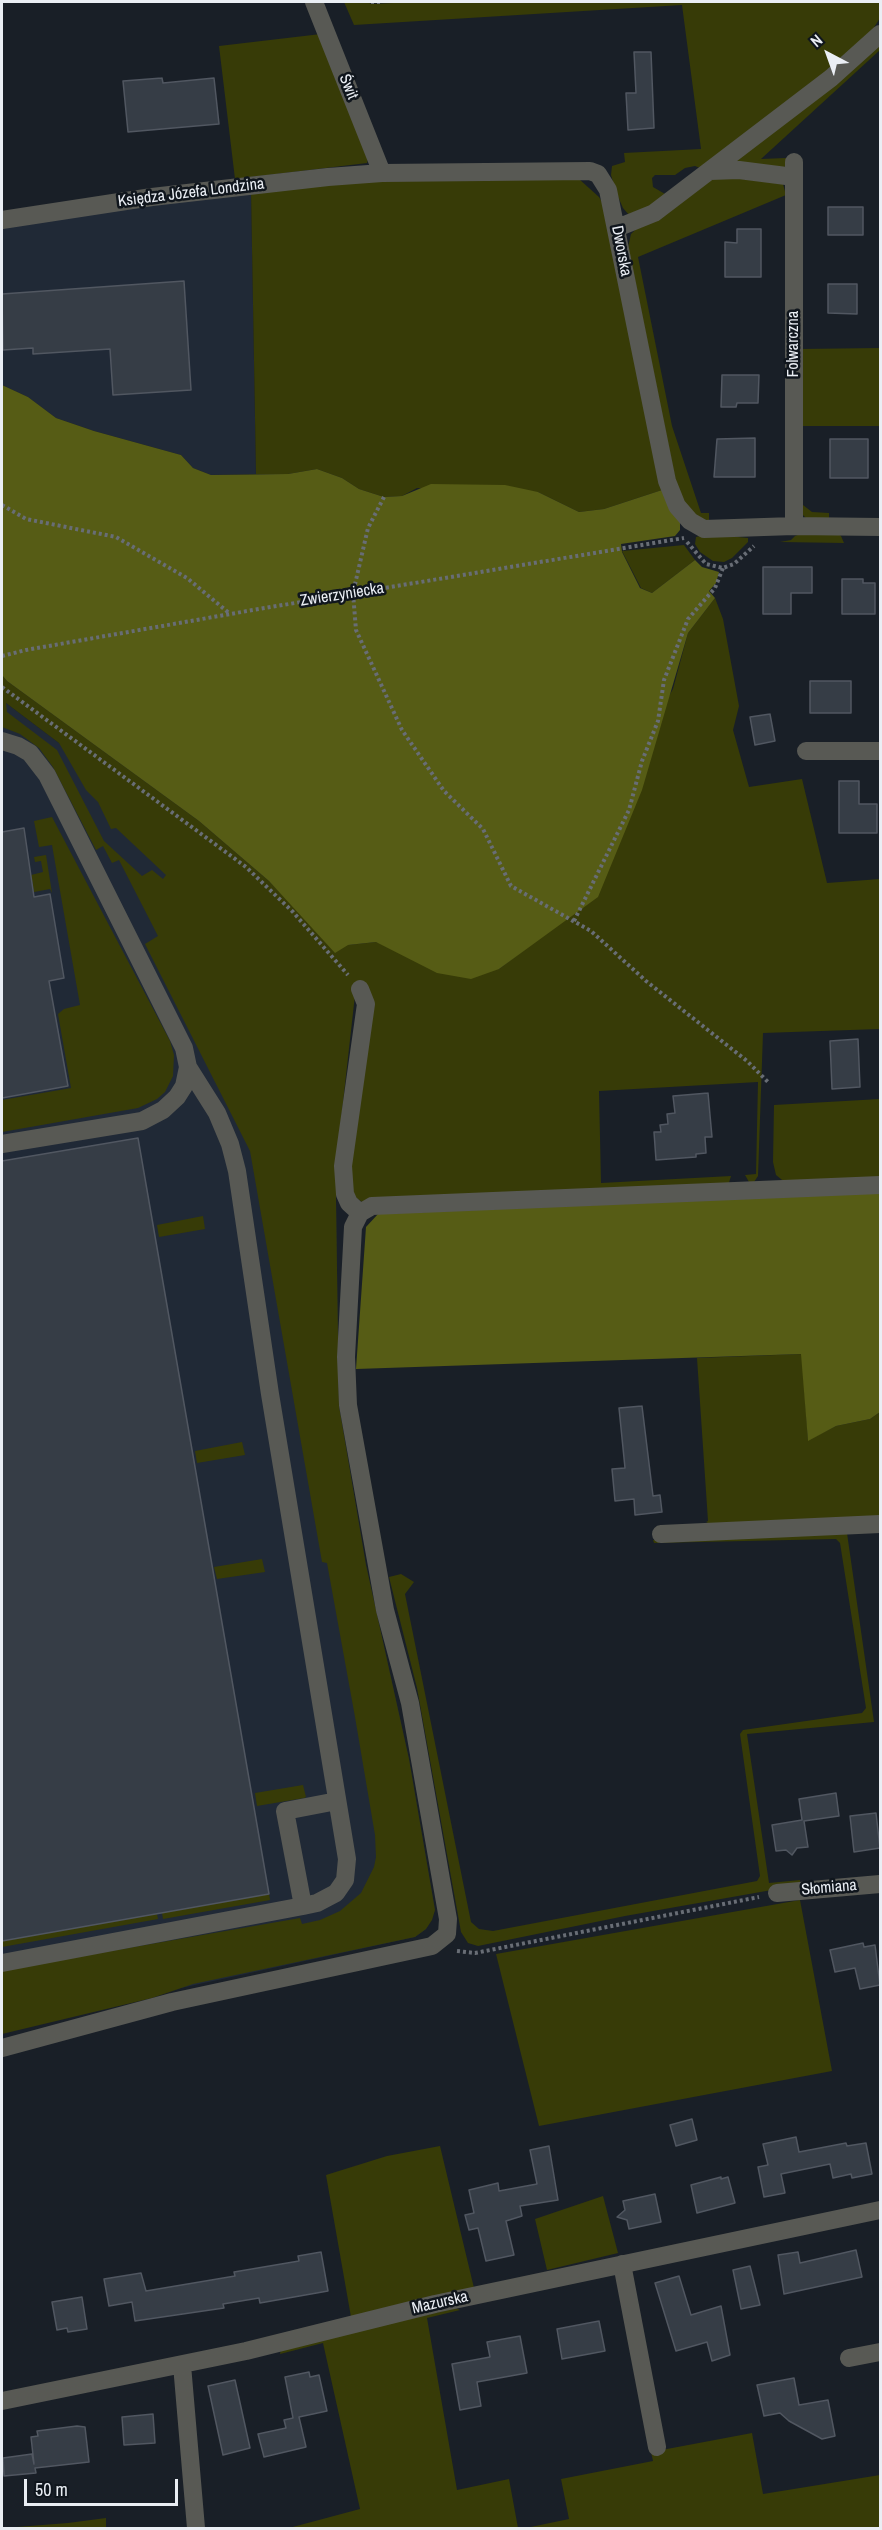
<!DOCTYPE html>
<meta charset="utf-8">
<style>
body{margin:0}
#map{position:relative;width:882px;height:2530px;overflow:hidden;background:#191f27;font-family:"Archivo Narrow",sans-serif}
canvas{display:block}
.frame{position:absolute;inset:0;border:3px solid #eaeef4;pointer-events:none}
.north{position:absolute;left:798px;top:24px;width:60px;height:60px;-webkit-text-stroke:4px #10161d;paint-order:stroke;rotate:319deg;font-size:16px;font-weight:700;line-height:24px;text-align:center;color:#eaeef4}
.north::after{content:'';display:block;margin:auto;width:21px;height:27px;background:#eaeef4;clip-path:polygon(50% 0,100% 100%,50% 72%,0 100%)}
.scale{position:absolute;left:24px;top:2479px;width:154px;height:27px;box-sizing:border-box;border:3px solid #eaeef4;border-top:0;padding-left:8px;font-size:18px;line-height:21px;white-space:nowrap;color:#eaeef4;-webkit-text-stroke:4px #10161d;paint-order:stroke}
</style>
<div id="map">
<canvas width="882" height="2530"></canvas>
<div class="frame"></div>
<div class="north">N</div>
<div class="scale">50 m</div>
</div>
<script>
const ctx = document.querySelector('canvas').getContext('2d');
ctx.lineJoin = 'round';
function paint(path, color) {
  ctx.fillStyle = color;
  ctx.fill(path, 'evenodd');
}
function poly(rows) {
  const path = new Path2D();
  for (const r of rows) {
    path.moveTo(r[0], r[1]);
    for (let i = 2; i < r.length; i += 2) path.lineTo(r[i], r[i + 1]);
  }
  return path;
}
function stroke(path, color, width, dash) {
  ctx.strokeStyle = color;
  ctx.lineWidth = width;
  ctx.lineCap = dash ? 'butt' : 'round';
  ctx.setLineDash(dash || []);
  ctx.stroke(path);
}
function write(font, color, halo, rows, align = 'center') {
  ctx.font = font + ' "Archivo Narrow",sans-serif';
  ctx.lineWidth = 5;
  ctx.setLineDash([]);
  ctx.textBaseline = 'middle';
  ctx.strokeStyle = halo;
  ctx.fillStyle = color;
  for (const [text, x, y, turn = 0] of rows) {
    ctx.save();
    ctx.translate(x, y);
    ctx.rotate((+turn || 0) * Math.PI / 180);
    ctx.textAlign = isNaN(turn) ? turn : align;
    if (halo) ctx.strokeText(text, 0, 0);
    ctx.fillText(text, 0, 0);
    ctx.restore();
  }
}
const built = poly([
 [251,191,256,474,211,475,193,468,181,455,94,431,56,418,28,397,2,385,2,226],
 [2,700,254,890,338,1147,336,1198,339,1406,366,1565,409,1759,435,1910,426,1929,415,1937,2,2027]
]);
const green = poly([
 [344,2,368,2,371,4,414,2,880,2,880,18,864,43,705,170,695,166,685,168,675,175,655,175,652,178,653,187,665,194,653,208,629,215,623,208,616,192,611,175,612,166,625,162,624,153,701,149,682,5,354,25],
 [321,34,368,159,367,163,235,179,219,46],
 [880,41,880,50,761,159,786,158,786,166,782,168,728,165],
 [720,176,783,184,786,195,638,257,672,426,701,513,709,513,709,521,698,517,687,507,677,488,628,247,631,234,636,229,703,183],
 [579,179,599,197,606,209,662,490,604,509,579,512,538,492,417,488,402,496,384,497,359,489,342,478,317,469,288,474,256,474,251,191,384,180],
 [880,348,880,426,803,426,803,505,812,512,829,513,829,519,808,520,802,514,800,349],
 [803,533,837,533,841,536,844,543,780,542,791,540,795,536],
 [708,534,748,538,748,542,732,558,724,562,713,561,700,552,695,544,696,537],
 [684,545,695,560,652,593,641,588,622,551],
 [715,598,723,619,739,706,733,730,749,787,802,779,827,883,880,879,880,1029,763,1033,758,1176,754,1182,749,1182,745,1175,756,1174,758,1082,599,1091,601,1183,731,1176,728,1186,362,1202,351,1194,348,1177,373,998,355,995,338,1147,336,1198,339,1406,366,1565,409,1759,435,1910,432,1920,426,1929,415,1937,193,1984,152,1998,2,2034,2,1970,300,1918,302,1924,320,1920,340,1911,361,1893,374,1867,376,1857,375,1835,355,1717,327,1563,322,1562,250,1151,145,944,158,936,119,860,112,863,103,846,96,850,53,767,39,748,20,734,2,727,2,675,7,681,199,821,269,881,296,908,348,945,376,942,499,969,524,950,673,689,688,633],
 [6,703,59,743,86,790,98,802,111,829,116,828,166,875,163,879,152,870,142,876,104,841,57,750,7,712],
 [52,817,170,1041,174,1055,173,1076,165,1092,157,1099,138,1108,2,1132,2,1100,71,1088,58,1014,64,1009,80,1005,52,845,39,847,34,821],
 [46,855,52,893,50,889,34,892,31,875,43,872,41,861,35,862,34,857],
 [880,1099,880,1180,787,1184,776,1175,773,1162,774,1105],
 [203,1216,205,1229,159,1237,157,1225],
 [802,1354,808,1440,836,1426,870,1419,880,1412,880,1517,712,1525,706,1522,708,1521,697,1358],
 [242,1442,245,1455,197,1463,195,1451],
 [847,1533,874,1722,747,1734,769,1883,800,1880,800,1885,625,1916,478,1946,468,1943,461,1932,417,1688,389,1577,401,1574,414,1582,405,1594,471,1922,479,1929,493,1931,757,1881,760,1876,740,1734,743,1730,862,1713,866,1708,840,1543,836,1539,654,1543,653,1540],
 [262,1559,265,1572,217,1579,214,1567],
 [303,1785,306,1797,304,1798,257,1806,255,1793],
 [269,1894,270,1900,163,1919,162,1913],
 [800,1900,832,2071,539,2126,496,1954],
 [157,1914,158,1919,2,1947,2,1941],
 [440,2146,474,2288,351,2317,326,2175,387,2156],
 [603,2196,618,2253,547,2270,535,2219],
 [456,2308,460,2310,427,2318,457,2490,509,2479,518,2528,289,2528,360,2509,323,2343,280,2354,281,2349],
 [752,2433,763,2494,880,2475,880,2528,526,2528,569,2519,561,2479,653,2461,651,2452],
 [106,2518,106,2528,4,2528,68,2523]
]);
const forest = poly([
 [2,385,28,397,56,418,94,431,181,455,193,468,211,475,288,474,317,469,342,478,359,489,384,497,402,496,431,484,505,485,538,492,579,512,604,509,662,490,680,521,680,530,675,536,621,544,622,552,640,588,652,593,695,560,702,567,719,572,716,583,709,591,715,598,688,633,642,790,598,897,499,969,471,979,437,973,376,942,348,945,335,953,269,881,199,821,7,681,2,675],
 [880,1193,880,1412,870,1419,836,1426,808,1441,801,1354,356,1369,366,1227,378,1214]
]);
const building = poly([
 [634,52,651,52,654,128,628,130,626,93,636,93,634,52],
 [162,78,163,83,214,78,219,124,128,132,123,81,162,78],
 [828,207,863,207,863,235,828,235,828,207],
 [737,229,761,229,761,277,725,277,725,242,737,243,737,229],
 [184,281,191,390,113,395,110,349,33,354,33,348,3,350,2,294,184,281],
 [828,284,857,284,857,314,828,313,828,284],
 [722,375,759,375,758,403,737,403,736,407,721,407,722,375],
 [755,438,755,477,714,477,717,439,755,438],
 [830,439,868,439,868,478,830,478,830,439],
 [763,567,812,567,812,593,791,593,791,614,763,614,763,567],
 [842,579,863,579,863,583,875,583,875,614,842,614,842,579],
 [810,681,851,681,851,713,810,713,810,681],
 [770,714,775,741,755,745,750,717,770,714],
 [839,781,859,781,859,804,877,804,877,833,839,833,839,781],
 [24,828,34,897,50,894,64,978,49,981,68,1086,2,1098,2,832,24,828],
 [858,1039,860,1087,832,1089,830,1041,858,1039],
 [708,1093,712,1137,705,1137,706,1153,696,1154,696,1157,656,1160,654,1132,661,1132,660,1125,668,1124,667,1114,675,1113,673,1096,708,1093],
 [138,1138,269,1894,2,1941,2,1161,138,1138],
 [642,1406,653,1496,660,1495,662,1512,635,1515,634,1499,615,1501,612,1469,625,1468,619,1408,642,1406],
 [836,1793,839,1816,804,1821,808,1847,797,1848,792,1855,786,1850,776,1851,772,1825,802,1820,799,1799,836,1793],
 [876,1813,880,1848,854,1852,850,1816,876,1813],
 [863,1943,864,1947,875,1945,880,1985,860,1989,855,1968,835,1972,830,1950,863,1943],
 [692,2119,697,2140,676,2146,670,2125,692,2119],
 [796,2137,799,2152,846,2143,847,2146,866,2143,872,2174,852,2178,851,2174,833,2178,830,2164,781,2174,785,2193,764,2197,758,2167,768,2165,763,2144,796,2137],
 [549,2146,558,2200,520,2206,522,2216,506,2221,514,2255,486,2261,478,2228,469,2230,465,2215,474,2213,469,2190,498,2183,499,2191,537,2184,530,2150,549,2146],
 [721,2177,721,2179,728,2177,735,2203,697,2213,691,2185,721,2177],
 [655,2194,661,2222,629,2229,627,2220,617,2217,625,2210,623,2201,655,2194],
 [856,2250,862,2277,784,2294,778,2255,798,2252,800,2263,856,2250],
 [321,2252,328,2291,260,2303,259,2298,223,2304,224,2308,135,2321,132,2302,109,2306,104,2279,141,2273,146,2291,235,2276,234,2272,299,2261,298,2256,321,2252],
 [750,2266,760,2305,741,2309,733,2270,750,2266],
 [679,2276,691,2315,721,2306,730,2355,712,2361,707,2342,676,2351,655,2283,679,2276],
 [82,2297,87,2329,68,2332,67,2328,57,2330,52,2302,82,2297],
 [599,2321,605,2351,562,2359,557,2329,599,2321],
 [520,2336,527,2373,477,2382,481,2406,460,2410,452,2364,490,2357,487,2342,520,2336],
 [309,2372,310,2377,319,2375,327,2411,299,2417,306,2447,264,2457,258,2434,286,2428,284,2420,293,2418,285,2377,309,2372],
 [794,2378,799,2405,828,2400,835,2436,822,2439,789,2421,780,2413,764,2416,757,2385,794,2378],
 [235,2380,250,2448,223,2455,208,2386,235,2380],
 [153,2414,155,2443,124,2445,122,2417,153,2414],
 [77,2426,85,2427,89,2462,35,2468,36,2473,4,2476,3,2458,32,2454,34,2464,31,2437,38,2436,37,2431,77,2426]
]);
const path = poly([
 [371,2,380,2],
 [384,497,368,528,353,593,356,630,402,730,444,791,483,829,511,886,591,931,646,981,747,1061,768,1082],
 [2,505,26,519,116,537,187,578,229,613],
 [687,542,706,564,723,568,734,564,754,546],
 [2,656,26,650,253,610,684,538],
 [2,687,246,867,293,912,348,975],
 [574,921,629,810,642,761,658,721,664,680,688,619,715,588,723,568],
 [457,1951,475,1953,759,1897]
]);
const minor = poly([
 [314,2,382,173],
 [710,171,739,170,794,177],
 [2,220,152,197,328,177,382,173,590,171,598,174,608,190,667,481,677,506,690,521,704,529,794,526,880,527],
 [617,228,654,213,831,78,880,34],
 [794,526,794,162],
 [2,741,18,746,30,753,47,775,184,1048,188,1067,184,1086,177,1097,163,1110,142,1121,2,1144],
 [806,751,880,751],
 [360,1213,349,1203,345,1194,343,1166,366,1004,360,989],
 [661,1534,880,1524],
 [777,1893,880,1884],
 [303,1906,285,1811,337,1801],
 [2,1963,303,1906,317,1903,336,1893,345,1880,347,1859,270,1394,237,1171,230,1144,217,1113,188,1067],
 [2,2048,172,2002,432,1946,447,1934,448,1919,410,1703,385,1610,348,1405,346,1357,353,1227,360,1213,372,1206,880,1185],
 [622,2264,657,2447],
 [849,2358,880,2352],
 [182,2365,196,2528],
 [2,2401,246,2351,435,2304,880,2210]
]);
const streetNames = [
 ["Świt",348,87,68],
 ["Księdza Józefa Londzina",191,193,-7],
 ["Dworska",621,251,79],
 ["Folwarczna",794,344,-90],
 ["Zwierzyniecka",342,595,-9],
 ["Słomiana",829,1888,-5],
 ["Mazurska",440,2303,-13]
];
paint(built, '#202936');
paint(green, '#373b07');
paint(forest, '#565c15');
paint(building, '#363d46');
stroke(building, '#515761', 1.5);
stroke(path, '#686d75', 4, [3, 3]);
stroke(minor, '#585954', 18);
write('16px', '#eaeef4', '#10161d', streetNames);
</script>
